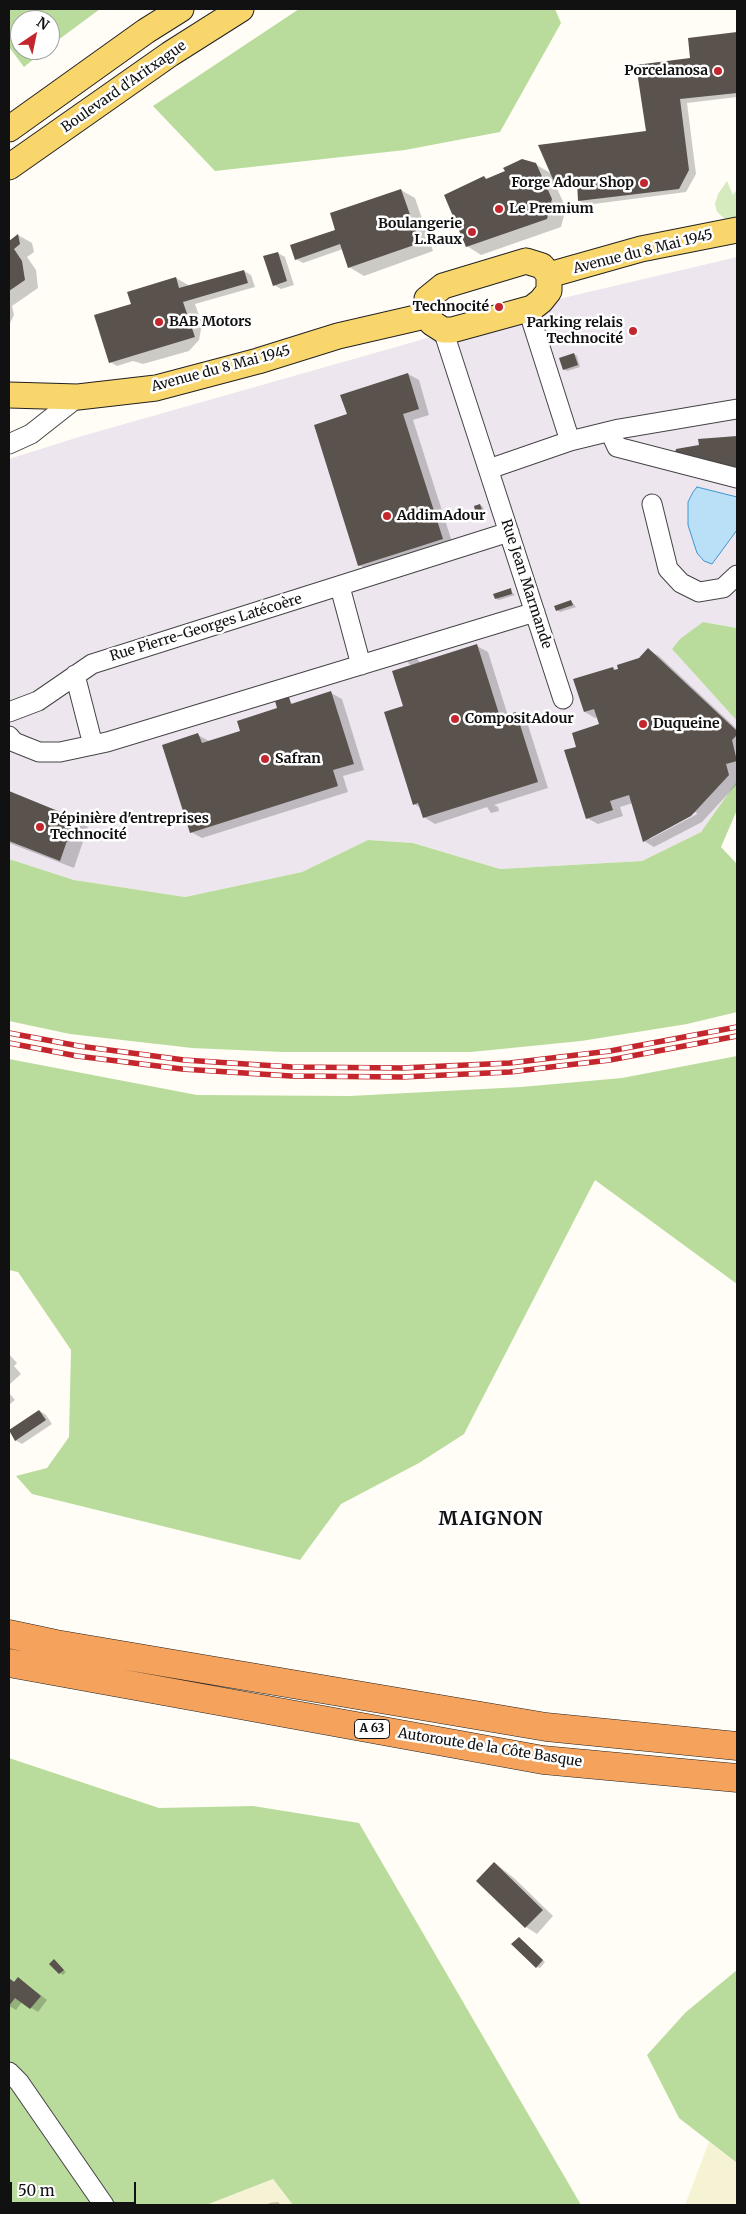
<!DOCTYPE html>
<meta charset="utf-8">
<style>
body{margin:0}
#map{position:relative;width:746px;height:2214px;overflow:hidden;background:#fffdf5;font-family:Merriweather,serif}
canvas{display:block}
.frame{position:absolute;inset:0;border:10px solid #111;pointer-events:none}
.north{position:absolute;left:10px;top:10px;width:50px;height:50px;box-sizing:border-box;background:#fff;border:1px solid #a0a0a0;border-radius:50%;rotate:34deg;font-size:14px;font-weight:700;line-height:20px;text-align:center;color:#111}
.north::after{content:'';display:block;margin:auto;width:18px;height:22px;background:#c4262e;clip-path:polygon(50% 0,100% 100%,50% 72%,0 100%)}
.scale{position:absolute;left:10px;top:2182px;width:126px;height:22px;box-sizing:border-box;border:2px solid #111;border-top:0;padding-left:6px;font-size:15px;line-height:18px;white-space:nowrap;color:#111;-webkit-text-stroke:4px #fff;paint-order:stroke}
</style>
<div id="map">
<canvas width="746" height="2214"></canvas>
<div class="frame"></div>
<div class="north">N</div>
<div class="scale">50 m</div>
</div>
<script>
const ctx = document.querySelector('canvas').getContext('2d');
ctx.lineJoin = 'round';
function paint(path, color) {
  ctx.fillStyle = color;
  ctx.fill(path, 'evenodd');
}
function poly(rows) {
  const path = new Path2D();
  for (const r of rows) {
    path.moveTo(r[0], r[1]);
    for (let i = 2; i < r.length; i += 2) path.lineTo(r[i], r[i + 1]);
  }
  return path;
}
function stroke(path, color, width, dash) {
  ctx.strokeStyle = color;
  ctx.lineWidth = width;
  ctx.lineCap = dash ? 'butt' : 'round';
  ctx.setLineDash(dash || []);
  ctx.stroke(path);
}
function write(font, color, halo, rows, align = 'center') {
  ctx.font = font + ' Merriweather,serif';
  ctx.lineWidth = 5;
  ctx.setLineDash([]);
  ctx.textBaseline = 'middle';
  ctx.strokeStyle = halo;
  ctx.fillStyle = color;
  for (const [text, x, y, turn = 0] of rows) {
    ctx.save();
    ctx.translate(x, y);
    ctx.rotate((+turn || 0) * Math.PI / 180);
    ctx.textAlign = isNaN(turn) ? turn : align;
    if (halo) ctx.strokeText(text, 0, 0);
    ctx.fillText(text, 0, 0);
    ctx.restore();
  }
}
const industrial = poly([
 [737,257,737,628,703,622,672,649,737,721,737,781,701,832,642,861,500,869,413,843,368,840,302,872,185,897,74,880,9,859,9,459,82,436,410,343,546,302]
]);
const farmland = poly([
 [709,2142,737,2163,737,2205,685,2205],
 [273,2179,293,2205,206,2205]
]);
const green = poly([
 [727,181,733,195,737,189,737,217,725,219,717,212,715,204,718,194]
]);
const forest = poly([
 [9,9,100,9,50,46,50,20,20,20,20,50,45,50,24,67,9,47],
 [299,9,555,9,561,23,500,132,405,150,215,171,153,106],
 [703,622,737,628,737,721,672,649,680,639],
 [737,781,737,810,721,847,737,864,737,1012,687,1024,581,1041,471,1052,283,1052,192,1048,70,1034,9,1021,9,859,74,880,185,897,302,872,368,840,413,843,500,869,642,861,701,832],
 [737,1056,737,1284,595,1180,464,1434,419,1463,341,1504,300,1560,32,1494,16,1476,47,1468,69,1437,71,1350,18,1272,9,1270,9,1059,197,1095,350,1096,521,1087,622,1078],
 [9,1758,159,1808,253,1806,359,1823,581,2205,293,2205,273,2179,206,2205,9,2205],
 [737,1970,737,2163,679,2118,647,2055,686,2012]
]);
const water = poly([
 [697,487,737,497,737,530,712,564,704,561,697,553,688,525,688,502,693,492,697,487]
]);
const shadow = poly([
 [737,33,737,97,687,103,696,174,686,192,586,205,580,201,578,183,559,185,554,182,566,208,561,227,481,255,467,246,484,178,488,180,535,164,552,174,647,132,692,61,689,39],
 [401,190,415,198,433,251,364,276,349,267,343,249,303,263,296,259,335,231],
 [18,235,32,243,34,252,27,257,36,270,38,288,12,306,14,315,9,325,9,242],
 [278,253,285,257,294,285,281,289,274,285],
 [244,271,251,275,255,287,195,304,202,324,199,340,189,351,143,364,133,361,117,366,110,362,133,305,176,278,190,286],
 [574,354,577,356,580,367,567,371,564,369],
 [408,374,419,380,429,415,413,420,453,545,370,571,359,565,348,415],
 [480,505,483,507,485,515,480,516,477,515],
 [510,590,515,595,499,600,496,599],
 [571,601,576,607,560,612,557,610],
 [477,646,488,652,508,716,515,713,526,719,548,788,494,805,498,807,499,811,491,813,487,807,435,824,424,817,421,808,414,804,405,707,413,666,409,664,407,659,416,657,420,663],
 [648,650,659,656,737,729,737,784,702,822,654,847,644,841,633,803,620,807,623,816,598,824,587,818,578,748,600,725,598,717,595,718,585,712,613,668,617,671,640,659],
 [696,812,697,814,650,839,650,836],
 [331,693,342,699,364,770,343,776,348,792,202,838,191,832,198,735,209,741,242,732,281,709,289,699,293,705],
 [9,793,74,819,88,827,74,868,9,843],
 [9,1354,17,1363,14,1366,21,1374,9,1385],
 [9,1393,15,1400,9,1405],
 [40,1411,46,1415,52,1424,22,1444,15,1440,9,1431],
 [495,1863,514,1878,553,1916,537,1934,526,1927,478,1881],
 [522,1940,545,1962,540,1968,537,1967],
 [54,1961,66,1972,63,1975,60,1973],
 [9,1979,16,1983,19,1979,47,2000,38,2012,22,2002,16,2010,9,2006],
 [278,2202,281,2205,269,2205,269,2203]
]);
const building = poly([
 [737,32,737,93,680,99,689,170,679,189,578,201,577,181,555,184,538,145,646,131,636,65,690,58,688,38],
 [522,159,536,163,552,199,547,219,466,247,444,195,484,176,486,179,505,171,503,168],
 [401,189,420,243,348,268,340,244,295,260,290,245,335,230,330,213],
 [18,234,20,244,14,249,22,261,25,280,9,291,9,241],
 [278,252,287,281,273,286,263,256],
 [244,270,248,283,183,302,195,337,109,363,94,315,131,304,127,292,176,277,179,288],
 [574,353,578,365,563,370,559,358],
 [408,373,419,409,403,414,443,539,358,566,314,425,347,414,340,395],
 [737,436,737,472,674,457,676,449,699,445,698,439],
 [480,504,483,513,476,515,474,506],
 [511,588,512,594,495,599,493,594],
 [571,600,573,605,556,611,554,606],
 [477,644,500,717,516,712,538,782,423,818,418,803,413,805,384,712,403,706,392,671],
 [648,648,737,731,737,735,732,740,737,761,726,764,729,775,691,816,643,842,629,795,610,801,613,810,586,819,564,750,576,747,572,733,599,724,594,709,584,712,573,679,613,667,614,670,618,669,617,665,639,658],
 [331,691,354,764,333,770,338,786,190,833,162,745,198,733,202,743,240,731,237,721,277,708,275,701,289,697,291,704],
 [9,791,75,818,60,861,9,841],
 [39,1410,46,1420,15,1441,9,1430],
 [494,1862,543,1910,525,1928,476,1881],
 [519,1937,543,1960,536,1968,511,1944],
 [54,1959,64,1970,59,1974,49,1964],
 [18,1977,41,1996,30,2009,15,1998,9,2006,9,1978,14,1982]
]);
const minor = poly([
 [532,308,532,322,570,441],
 [443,330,563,699],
 [610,432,617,447,737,478],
 [9,444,31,434,78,397],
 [489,469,570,441,619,429,737,409],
 [652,504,668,569,681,583,699,592,723,588,737,575],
 [340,587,361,665],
 [75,675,93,745],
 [9,712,38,701,92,664,509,532],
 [9,736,14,742,39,752,60,752,107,742,535,612],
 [9,2072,19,2082,104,2205]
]);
const major = poly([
 [9,129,146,31,181,9],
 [9,167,170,54,241,9],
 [526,261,542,266,549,275,549,291,541,301,532,308,452,330,443,330,432,323,429,315,427,299,443,286,526,261],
 [549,275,641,249,737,230],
 [9,395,78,397,156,388,258,361,338,336,429,315]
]);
const highway = poly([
 [9,1634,56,1644,546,1727,737,1746],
 [9,1663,543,1760,737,1778]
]);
const rail = poly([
 [9,1033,79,1046,184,1060,292,1067,402,1068,510,1063,610,1051,737,1027],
 [9,1043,77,1056,182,1069,291,1076,402,1077,510,1072,559,1066,610,1060,737,1036]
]);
const markers = [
 [718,71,5,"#c4262e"],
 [644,183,5,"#c4262e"],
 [499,209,5,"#c4262e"],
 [472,232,5,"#c4262e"],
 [499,307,5,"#c4262e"],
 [159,322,5,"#c4262e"],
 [633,331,5,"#c4262e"],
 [387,516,5,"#c4262e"],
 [455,719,5,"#c4262e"],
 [643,724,5,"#c4262e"],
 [265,759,5,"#c4262e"],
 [40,827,5,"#c4262e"]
];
const shields = [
 [372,1729,35]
];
const shieldNames = [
 ["A 63",372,1729]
];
const poiNames = [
 ["Porcelanosa",708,71,"right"],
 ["Forge Adour Shop",634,183,"right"],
 ["Le Premium",509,209],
 ["Boulangerie",462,224,"right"],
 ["L.Raux",462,240,"right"],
 ["Technocité",489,307,"right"],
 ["BAB Motors",169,322],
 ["Parking relais",623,323,"right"],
 ["Technocité",623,339,"right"],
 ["AddimAdour",397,516],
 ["CompositAdour",465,719],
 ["Duqueine",653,724],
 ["Safran",275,759],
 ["Pépinière d'entreprises",50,819],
 ["Technocité",50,835]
];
const streetNames = [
 ["Boulevard d'Aritxague",124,87,-35],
 ["Avenue du 8 Mai 1945",643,252,-14],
 ["Avenue du 8 Mai 1945",221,369,-15],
 ["Rue Jean Marmande",526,584,72],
 ["Rue Pierre-Georges Latécoère",206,628,-17],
 ["Autoroute de la Côte Basque",490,1748,9]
];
const districtNames = [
 ["MAIGNON",491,1520]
];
paint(industrial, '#eee6ef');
paint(farmland, '#f6f3d4');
paint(green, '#d5ebbd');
paint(forest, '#b9dc9c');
paint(water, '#b9e0f7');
stroke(water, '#3f96cf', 1);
paint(shadow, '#0003');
paint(building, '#5a524d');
stroke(minor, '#444', 21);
stroke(major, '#222', 27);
stroke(highway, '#222', 29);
stroke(minor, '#fff', 19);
stroke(major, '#f9d66b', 25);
stroke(highway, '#f5a25d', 28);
stroke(rail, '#c4262e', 5.5);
stroke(rail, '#fff', 4, [11]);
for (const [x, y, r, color] of markers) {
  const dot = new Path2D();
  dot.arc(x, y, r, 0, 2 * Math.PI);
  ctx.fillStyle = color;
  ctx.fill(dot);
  stroke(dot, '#fff', 2);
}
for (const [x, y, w] of shields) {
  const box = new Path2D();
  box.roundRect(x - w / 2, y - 9.5, w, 19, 4);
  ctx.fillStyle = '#fff';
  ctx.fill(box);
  stroke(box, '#111', 1);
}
write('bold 12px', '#111', null, shieldNames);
write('bold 14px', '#111', '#fff', poiNames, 'left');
write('14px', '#111', '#fff', streetNames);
ctx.letterSpacing = '1px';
write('bold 19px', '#111', '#fff', districtNames);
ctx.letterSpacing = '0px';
</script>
